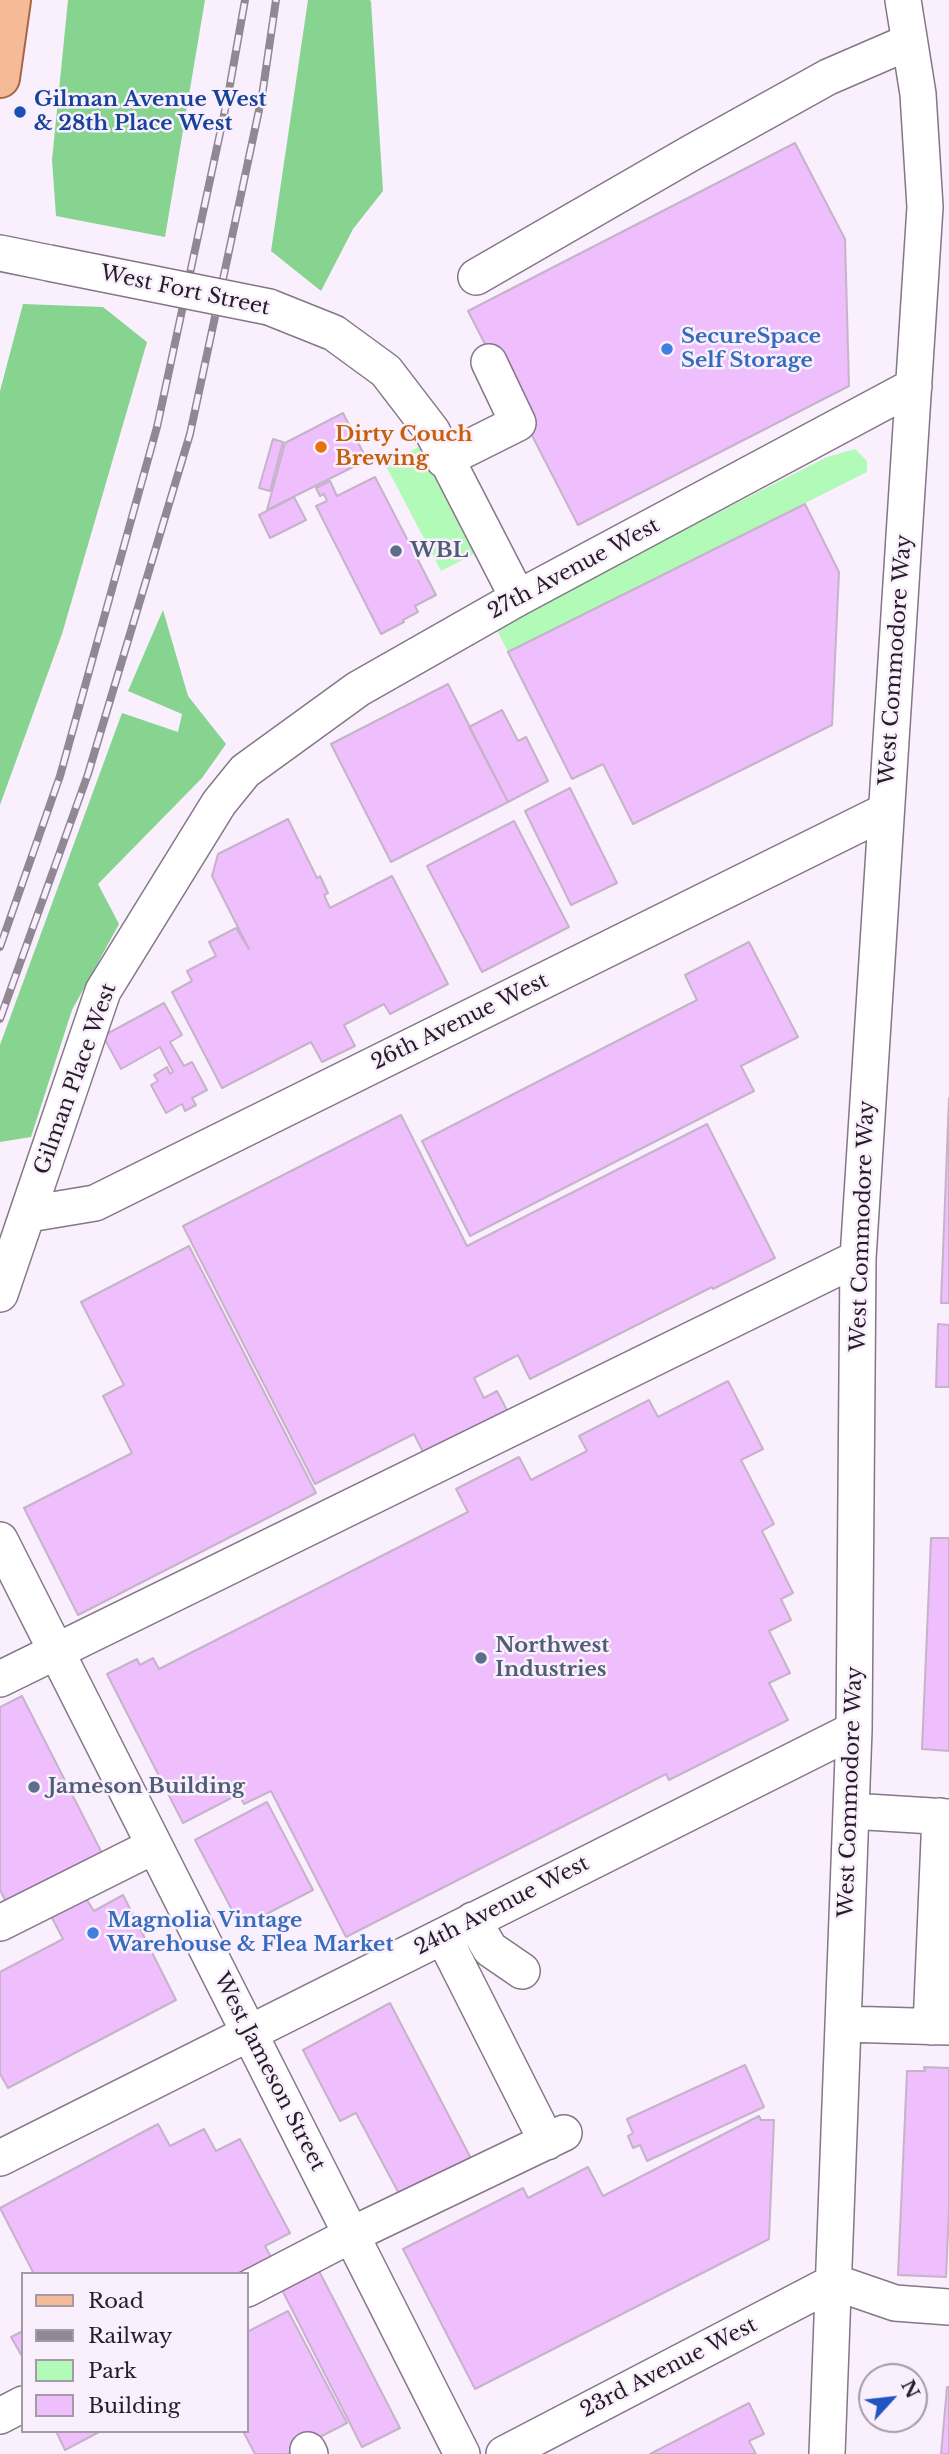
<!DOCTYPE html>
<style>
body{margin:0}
#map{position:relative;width:949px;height:2454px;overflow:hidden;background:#faeffd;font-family:"Libre Baskerville",serif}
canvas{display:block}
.legend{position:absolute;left:21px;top:2272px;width:228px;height:161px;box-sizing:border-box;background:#faeffd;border:2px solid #a59ba7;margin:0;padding:9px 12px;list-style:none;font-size:21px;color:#251e26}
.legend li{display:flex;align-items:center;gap:14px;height:35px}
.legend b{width:35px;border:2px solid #a59ba7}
.north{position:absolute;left:858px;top:2363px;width:70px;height:70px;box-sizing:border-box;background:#faeffd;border:2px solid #a59ba7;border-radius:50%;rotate:63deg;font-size:19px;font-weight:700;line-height:28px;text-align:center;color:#251e26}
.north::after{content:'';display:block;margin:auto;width:24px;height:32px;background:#2255c2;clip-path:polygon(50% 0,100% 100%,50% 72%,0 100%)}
</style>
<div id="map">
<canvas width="949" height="2454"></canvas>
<ul class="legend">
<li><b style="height:9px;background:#f5ba98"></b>Road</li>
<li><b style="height:9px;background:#918893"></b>Railway</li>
<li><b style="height:19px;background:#b1fab8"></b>Park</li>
<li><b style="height:19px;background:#efbefc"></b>Building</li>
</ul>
<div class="north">N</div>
</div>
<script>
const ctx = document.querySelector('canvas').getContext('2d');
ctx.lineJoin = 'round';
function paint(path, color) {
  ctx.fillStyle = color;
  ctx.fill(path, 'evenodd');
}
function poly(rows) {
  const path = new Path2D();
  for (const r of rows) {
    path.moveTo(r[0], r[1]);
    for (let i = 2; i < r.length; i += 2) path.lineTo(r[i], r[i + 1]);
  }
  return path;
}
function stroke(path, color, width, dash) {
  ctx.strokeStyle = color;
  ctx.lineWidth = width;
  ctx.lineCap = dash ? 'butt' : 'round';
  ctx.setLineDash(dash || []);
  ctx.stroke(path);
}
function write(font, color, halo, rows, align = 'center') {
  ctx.font = font + ' "Libre Baskerville",serif';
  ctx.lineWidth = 5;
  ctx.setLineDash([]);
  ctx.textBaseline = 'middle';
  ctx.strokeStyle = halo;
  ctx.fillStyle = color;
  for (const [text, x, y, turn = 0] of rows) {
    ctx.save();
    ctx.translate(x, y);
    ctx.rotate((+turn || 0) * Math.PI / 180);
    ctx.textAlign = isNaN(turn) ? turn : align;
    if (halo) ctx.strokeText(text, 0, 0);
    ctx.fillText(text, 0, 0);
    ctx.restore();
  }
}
const green = poly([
 [419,447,474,554,441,571,385,464],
 [855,449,867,461,867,472,508,652,495,626,827,457]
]);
const forest = poly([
 [68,0,205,0,165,237,56,216,52,160],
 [308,0,370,0,371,2,383,191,353,229,321,291,271,251],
 [23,304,103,307,147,342,62,634,0,805,0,391],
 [163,610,188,696,226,744,202,778,98,884,119,924,72,1010,31,1137,0,1142,0,1045,122,713,178,732,182,714,128,691]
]);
const building = poly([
 [795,143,845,239,849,386,578,525,468,311,795,143],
 [343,413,367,460,267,510,285,443,343,413],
 [273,439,283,442,270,491,259,488,273,439],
 [375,477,436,595,415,606,418,612,403,620,404,622,381,634,316,506,327,501,324,494,320,496,316,488,330,481,337,496,375,477],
 [294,497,306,520,270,538,259,515,294,497],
 [805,504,839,572,832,725,633,824,603,764,572,779,508,652,805,504],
 [448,684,508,802,391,862,331,744,448,684],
 [502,710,518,741,526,737,548,781,508,802,469,727,502,710],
 [570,788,617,883,571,905,525,811,570,788],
 [288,819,317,878,320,876,328,893,324,895,330,908,392,876,448,984,390,1014,384,1004,344,1025,355,1046,322,1062,311,1042,222,1088,172,992,192,981,187,971,216,956,209,942,236,928,249,949,212,876,218,854,288,819],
 [514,821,569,927,482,972,427,866,514,821],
 [749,942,798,1037,741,1066,754,1091,470,1236,422,1141,697,1000,685,975,749,942],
 [164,1003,182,1035,170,1042,184,1066,192,1062,207,1090,192,1098,196,1105,185,1111,182,1104,166,1113,151,1085,158,1081,154,1075,167,1067,170,1074,173,1072,160,1047,121,1069,103,1036,164,1003],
 [949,1098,949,1303,941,1303,949,1098],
 [401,1115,467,1246,707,1124,775,1258,713,1289,712,1287,530,1379,518,1355,474,1378,484,1398,497,1391,510,1416,425,1456,414,1434,315,1484,183,1226,401,1115],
 [189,1246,316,1493,78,1615,24,1508,132,1453,103,1396,124,1385,81,1302,189,1246],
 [938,1324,949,1325,949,1387,936,1387,938,1324],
 [728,1381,763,1449,741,1460,774,1524,762,1531,793,1593,781,1599,791,1620,769,1631,790,1673,769,1683,788,1720,669,1780,666,1774,346,1937,271,1791,244,1804,239,1794,183,1823,107,1674,137,1659,140,1665,153,1658,159,1669,468,1512,456,1489,519,1457,531,1480,587,1451,579,1436,649,1400,658,1417,728,1381],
 [931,1538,949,1538,949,1751,922,1749,931,1538],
 [22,1696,109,1867,13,1916,0,1890,0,1707,22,1696],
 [267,1802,313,1890,241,1927,195,1840,267,1802],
 [123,1895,176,2000,8,2088,0,2074,0,1972,63,1939,51,1916,85,1897,94,1911,123,1895],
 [390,2003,476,2168,405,2205,356,2113,340,2121,303,2050,390,2003],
 [745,2065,764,2107,647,2161,640,2145,633,2148,628,2136,633,2133,627,2119,745,2065],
 [924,2067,949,2068,949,2210,946,2277,898,2275,907,2071,925,2071,924,2067],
 [759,2116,761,2120,774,2120,769,2239,475,2389,403,2249,523,2188,528,2198,588,2167,603,2196,759,2116],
 [158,2124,170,2146,204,2129,216,2151,240,2139,290,2233,265,2246,277,2268,247,2274,34,2274,0,2208,158,2124],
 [318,2269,400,2428,362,2447,281,2288,318,2269],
 [288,2311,347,2423,287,2454,255,2454,243,2431,247,2431,247,2332,288,2311],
 [23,2331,23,2358,11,2337,23,2331],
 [947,2387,949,2387,949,2454,941,2454,947,2387],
 [749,2403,764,2434,749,2441,756,2454,650,2454,749,2403],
 [56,2431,101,2431,65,2450,56,2431]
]);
const minor = poly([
 [0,253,49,263],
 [476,277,691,153,828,77,909,42],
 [269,307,334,333,386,371,432,431,518,598],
 [444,460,518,423,489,362],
 [29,1214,95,1203,886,811],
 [0,1294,103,991,219,803,245,771,358,689,518,598,914,386],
 [0,1540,462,2454],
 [0,1679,858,1258],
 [851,1811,949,1817],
 [473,1920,490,1949,522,1971],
 [0,1923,154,1846],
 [443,1936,547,2142],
 [843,2024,949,2027],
 [931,2027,940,1816],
 [0,2158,854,1730],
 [834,2282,895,2303,949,2307],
 [247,2289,351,2235,564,2133],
 [0,2416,23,2404],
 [308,2450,310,2454],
 [504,2454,834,2282],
 [827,2454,854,1730,858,1258,925,207,918,94,903,0]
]);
const major = poly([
 [0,78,11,0]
]);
const rail = poly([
 [0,947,60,776,157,427,228,96,245,0],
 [0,1019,88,774,190,434,262,96,276,0]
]);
const minorBridge = poly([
 [49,263,269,307]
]);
const markers = [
 [20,112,7,"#1a4fb4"],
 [667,349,7,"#3f7fe0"],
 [321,447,7,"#e8710a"],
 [396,551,7,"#5c6f8a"],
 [481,1658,7,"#5c6f8a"],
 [34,1787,7,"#5c6f8a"],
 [93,1933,7,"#3f7fe0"]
];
const transitNames = [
 ["Gilman Avenue West",34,100],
 ["& 28th Place West",34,124]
];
const streetNames = [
 ["West Fort Street",185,291,12],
 ["27th Avenue West",574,569,-28],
 ["West Commodore Way",896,660,-86],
 ["26th Avenue West",460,1022,-26],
 ["Gilman Place West",76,1079,-70],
 ["West Commodore Way",863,1226,-88],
 ["West Commodore Way",851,1792,-88],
 ["24th Avenue West",502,1906,-27],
 ["West Jameson Street",269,2072,63],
 ["23rd Avenue West",669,2368,-27]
];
const shopNames = [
 ["SecureSpace",681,337],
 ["Self Storage",681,361],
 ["Magnolia Vintage",107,1921],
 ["Warehouse & Flea Market",107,1945]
];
const foodNames = [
 ["Dirty Couch",335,435],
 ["Brewing",335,459]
];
const serviceNames = [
 ["WBL",410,551],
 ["Northwest",495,1646],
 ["Industries",495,1670],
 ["Jameson Building",48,1787]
];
paint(green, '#b1fab8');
paint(forest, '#86d48f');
paint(building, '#efbefc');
stroke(building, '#c5b4c9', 2);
stroke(minor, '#857689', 38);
stroke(major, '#a86644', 42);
stroke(minor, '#fff', 35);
stroke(major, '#f5ba98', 38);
stroke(rail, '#918893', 8);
stroke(rail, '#faeffd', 5, [16]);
stroke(minorBridge, '#857689', 38, []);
stroke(minorBridge, '#fff', 35);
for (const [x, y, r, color] of markers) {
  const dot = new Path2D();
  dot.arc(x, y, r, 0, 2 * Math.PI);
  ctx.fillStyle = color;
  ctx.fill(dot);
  stroke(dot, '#faeffd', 2.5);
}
write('bold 21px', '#164399', '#faeffd', transitNames, 'left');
write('21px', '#251e26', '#faeffd', streetNames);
write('bold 21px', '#366cbe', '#faeffd', shopNames, 'left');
write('bold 21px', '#c56008', '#faeffd', foodNames, 'left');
write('bold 21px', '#4e5e75', '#faeffd', serviceNames, 'left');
</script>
